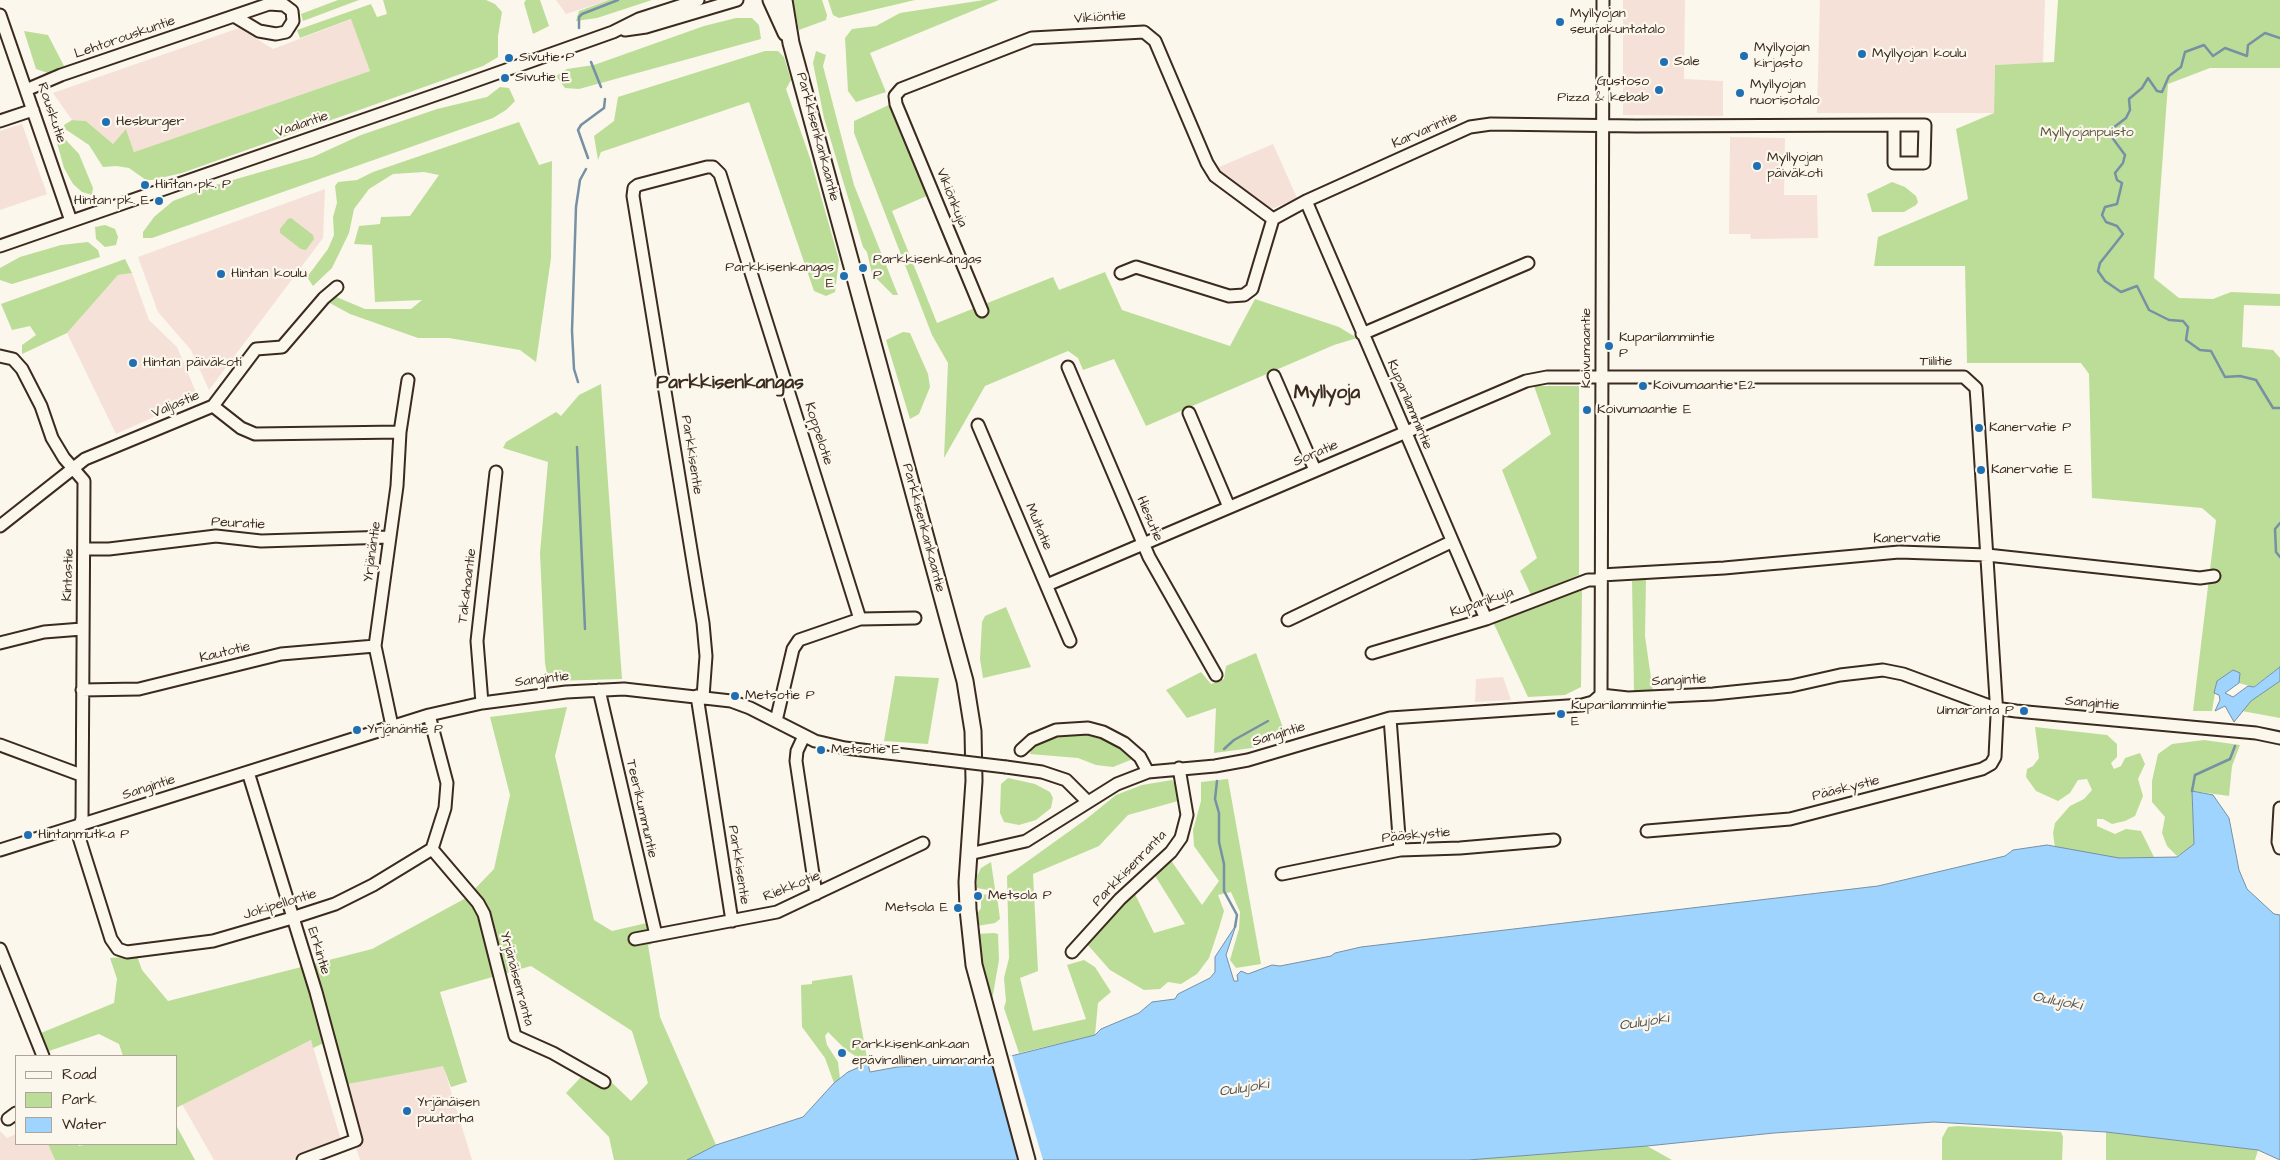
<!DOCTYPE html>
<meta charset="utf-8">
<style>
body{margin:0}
#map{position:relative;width:2280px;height:1160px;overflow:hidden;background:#fbf7ec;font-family:"Architects Daughter",sans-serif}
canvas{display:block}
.legend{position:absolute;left:15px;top:1055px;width:162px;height:90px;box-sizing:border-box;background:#fbf7ec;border:1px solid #aea59a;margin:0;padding:6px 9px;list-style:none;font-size:15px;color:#3b2a1e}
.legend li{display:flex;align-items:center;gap:10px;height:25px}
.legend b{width:25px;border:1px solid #aea59a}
</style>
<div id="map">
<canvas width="2280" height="1160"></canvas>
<ul class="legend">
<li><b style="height:6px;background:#fbf7ec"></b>Road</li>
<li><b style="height:14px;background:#bcdd97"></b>Park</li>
<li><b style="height:14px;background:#9ed4fd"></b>Water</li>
</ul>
</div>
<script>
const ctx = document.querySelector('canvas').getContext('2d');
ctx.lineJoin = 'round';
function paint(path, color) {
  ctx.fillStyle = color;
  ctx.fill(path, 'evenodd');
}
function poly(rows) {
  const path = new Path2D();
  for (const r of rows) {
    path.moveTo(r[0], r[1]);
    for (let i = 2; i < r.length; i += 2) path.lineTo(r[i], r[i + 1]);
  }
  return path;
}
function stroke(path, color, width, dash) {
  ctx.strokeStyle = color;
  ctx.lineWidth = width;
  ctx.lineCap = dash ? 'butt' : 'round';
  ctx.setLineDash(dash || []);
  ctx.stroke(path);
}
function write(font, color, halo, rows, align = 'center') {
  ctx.font = font + ' "Architects Daughter",sans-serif';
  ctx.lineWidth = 4.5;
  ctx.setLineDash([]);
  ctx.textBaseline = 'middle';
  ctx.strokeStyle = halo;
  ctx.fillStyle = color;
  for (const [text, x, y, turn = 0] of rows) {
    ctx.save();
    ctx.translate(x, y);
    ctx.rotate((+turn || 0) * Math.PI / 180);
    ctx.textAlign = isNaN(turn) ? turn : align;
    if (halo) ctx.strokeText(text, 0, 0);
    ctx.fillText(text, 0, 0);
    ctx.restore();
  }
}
const built = poly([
 [556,0,609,0,566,14],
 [1623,0,1685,0,1684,79,1723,81,1723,116,1623,115],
 [1820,0,2045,0,2043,63,1995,65,1994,113,1817,113],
 [352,19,370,71,134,152,126,129,113,144,86,121,72,120,53,93,239,28,273,49],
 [22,124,47,194,0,210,0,131],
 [1730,137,1785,138,1784,195,1817,195,1818,238,1751,239,1750,234,1729,234],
 [1273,144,1297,198,1274,208,1265,207,1220,173,1217,168],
 [325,189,323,238,209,390,191,350,158,312,138,257],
 [132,273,149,320,177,347,198,397,116,434,67,333,118,275],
 [1503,677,1511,700,1475,702,1476,679],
 [311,1040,341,1140,292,1160,214,1160,182,1104],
 [443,1065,472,1160,360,1160,353,1138,362,1134,348,1084],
 [0,1131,7,1138,16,1134,16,1144,48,1144,55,1160,0,1160]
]);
const green = poly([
 [338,0,359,0,303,21,301,14],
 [383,0,486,0,495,4,502,12,498,36,498,57,483,66,379,103,182,173,152,180,146,180,129,168,116,166,103,167,89,145,65,129,64,125,72,120,86,121,113,144,126,129,134,152,370,71,351,19,300,38,297,30,371,4,377,17,387,14],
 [526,0,540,0,549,26,533,34,524,3],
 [609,0,652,0,597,18,576,21,579,11],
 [793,0,822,0,827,15,826,20,799,30],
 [828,0,915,0,839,18,833,15],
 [984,0,999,0,870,53,886,92,856,102,848,91,845,38,852,29,876,26,900,13],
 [2058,0,2280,0,2280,68,2210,68,2168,84,2154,278,2179,298,2213,299,2231,292,2280,294,2280,306,2244,305,2242,347,2273,350,2280,358,2280,667,2253,687,2239,683,2240,673,2233,670,2217,681,2212,711,2193,711,2216,520,2202,508,2092,498,2089,374,2081,363,1967,363,1965,266,1874,266,1878,237,1968,199,1956,129,1994,113,1995,65,2054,62],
 [736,18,752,18,759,25,761,39,579,89,565,88,556,76,567,69,594,65,704,26],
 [24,31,48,35,64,66,48,73,36,69],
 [765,51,778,51,784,57,791,80,786,89,810,158,839,260,835,292,826,296,814,291,749,102,601,152,598,160,594,136,614,121,618,97],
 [816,51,826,55,823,66,854,185,898,295,893,295,872,274,867,252,863,247,824,118,813,63],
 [500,87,509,88,515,101,506,110,493,118,152,238,143,238,143,232,154,217,173,201,212,186,313,157,361,135,437,109,487,97],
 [891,104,929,195,892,211,937,323,1053,277,1059,290,1105,272,1122,310,1230,346,1255,299,1339,327,1357,338,1334,345,1146,426,1114,359,1083,370,1078,358,1068,351,985,386,944,458,948,363,932,335,854,133,854,121],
 [519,122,539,165,552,161,551,258,536,362,520,350,449,338,418,338,350,314,328,302,334,296,365,309,411,309,422,300,375,302,372,245,354,244,359,226,380,224,381,217,410,216,439,175,424,172,393,174,369,189,354,209,349,233,332,268,313,286,307,277,328,249,334,235,333,217,337,203,335,186,338,182,357,180,373,172],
 [59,138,65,139,79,154,93,188,92,195,82,192,73,184,64,168,57,143],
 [1892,182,1905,187,1916,196,1918,202,1916,205,1904,212,1872,212,1867,194],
 [291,218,313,235,314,239,306,250,301,249,280,233,280,229,288,219],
 [105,225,115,229,118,237,116,245,105,247,96,239,95,227],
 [88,242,98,250,100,257,12,284,0,280,0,268,20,257,61,245],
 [125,259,132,273,118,275,67,333,22,354,22,345,36,335,30,326,12,330,1,304],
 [903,332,910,333,928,374,930,387,919,414,910,419,886,340],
 [601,384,622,679,552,681,548,680,545,663,540,553,548,462,503,448,506,442,556,412,561,416,579,395],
 [1534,386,1579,386,1579,575,1531,595,1520,571,1537,558,1502,470,1551,434],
 [1646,578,1645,636,1653,692,1634,691,1632,581],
 [1582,589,1581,687,1565,695,1528,697,1493,622],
 [1006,607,1031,667,983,678,980,659,982,622,985,616],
 [1256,653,1286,736,1252,748,1214,753,1216,708,1187,718,1166,690,1201,672,1211,684,1224,679,1226,666],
 [895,676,939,678,928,744,884,741],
 [2280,681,2280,718,2242,711,2251,701],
 [567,707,555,756,594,920,612,931,647,923,652,944,648,945,660,1017,716,1145,687,1160,614,1160,609,1137,566,1093,581,1077,600,1085,607,1078,631,1101,648,1083,632,1031,531,966,440,992,467,1082,451,1087,443,1066,348,1084,333,1039,313,1048,311,1040,176,1108,176,1056,123,1056,119,1044,99,1034,49,1051,41,1033,114,1003,117,979,110,958,137,956,142,970,168,1001,372,949,466,898,494,869,510,795,490,717],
 [2035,727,2107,735,2117,744,2117,757,2111,763,2114,769,2121,766,2125,758,2140,753,2145,764,2138,779,2143,796,2135,816,2125,821,2112,824,2103,819,2097,819,2097,826,2115,834,2126,829,2141,831,2154,857,2119,858,2055,848,2053,833,2055,823,2070,806,2084,799,2092,790,2087,779,2078,780,2070,793,2058,801,2036,791,2026,777,2027,769,2033,766,2039,758],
 [1081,731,1110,740,1132,754,1133,759,1113,767,1096,765,1078,758,1030,754,1033,745,1039,740],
 [2204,740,2240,745,2232,766,2229,796,2192,791,2194,845,2177,856,2167,846,2162,833,2165,817,2152,802,2152,781,2158,754,2172,744],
 [1008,778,1035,784,1050,792,1053,798,1051,808,1036,820,1019,825,1004,822,1000,813,1001,784],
 [1228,779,1261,964,1236,968,1230,960,1239,929,1240,912,1231,892,1218,895,1224,911,1219,928,1209,958,1197,974,1181,984,1168,982,1160,989,1144,990,1110,970,1087,944,1134,892,1154,933,1185,924,1154,874,1170,859,1202,905,1219,881,1194,846,1193,830,1201,801,1201,782],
 [1172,780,1177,786,1178,801,1128,815,1099,846,1033,874,1038,971,1020,978,1033,1031,1086,1019,1067,965,1084,960,1095,967,1111,992,1098,1003,1095,1035,1019,1053,1004,1008,1006,1001,1004,978,1009,958,1007,876,1085,820,1116,795,1142,785],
 [991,862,995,889,994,891,977,888,977,876,981,868],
 [981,894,997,896,1000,919,995,923,977,926,975,917,981,908],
 [994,933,998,934,999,960,991,1006,982,968,977,934],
 [852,975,868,1064,846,1050,828,1032,825,1036,827,1045,838,1062,840,1079,834,1083,825,1058,802,1027,801,985,812,984,812,981],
 [176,1125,195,1160,55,1160,48,1144,78,1144,79,1146,87,1144,176,1144],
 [1958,1126,2061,1132,2063,1137,2062,1160,1942,1160,1942,1138,1948,1127],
 [2106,1132,2258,1150,2255,1160,2106,1160],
 [1647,1146,1672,1160,1468,1160]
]);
const water = poly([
 [2280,667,2280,681,2251,701,2234,722,2225,706,2215,711,2220,700,2219,695,2214,693,2217,681,2233,670,2240,673,2239,683,2225,693,2233,697,2248,686,2254,687,2280,667],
 [2192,791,2213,795,2229,818,2239,870,2247,889,2274,914,2280,915,2280,1160,2258,1150,2106,1132,1934,1122,1774,1133,1647,1146,1468,1160,687,1160,716,1145,803,1117,834,1083,848,1072,866,1064,868,1064,870,1072,897,1067,991,1061,1095,1035,1101,1029,1139,1013,1152,1002,1175,999,1178,994,1210,978,1215,972,1215,957,1236,925,1226,955,1234,981,1238,981,1237,975,1241,971,1248,974,1272,965,1280,966,1331,956,1335,953,1361,947,1878,886,2005,856,2013,850,2047,845,2119,858,2177,857,2194,844,2192,791]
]);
const pier = poly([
 [1012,1055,1043,1160,1019,1160,991,1061]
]);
const stream = poly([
 [579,28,579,17,582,14,618,0],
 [2280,38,2265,33,2248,45,2247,56,2225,48,2213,56,2204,45,2185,52,2181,67,2169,76,2162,92,2157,91,2148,78,2142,88,2129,99,2130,110,2126,118,2113,128,2111,136,2125,155,2123,163,2115,173,2117,180,2122,183,2117,204,2105,207,2102,215,2106,222,2117,226,2123,234,2100,263,2098,271,2105,281,2121,292,2137,286,2149,310,2169,320,2183,321,2188,327,2186,340,2200,350,2211,351,2225,377,2240,376,2256,380,2273,408,2280,408],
 [591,62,601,87],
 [588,158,578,130,581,125,604,108,605,99],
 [578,382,574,369,572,331,576,207,580,180,586,169],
 [577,447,585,629],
 [2280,523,2275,529,2276,552,2280,557],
 [1224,749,1234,740,1268,721],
 [1217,781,1215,799,1219,813,1219,842,1224,864,1224,891,1237,915,1235,927],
 [2192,791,2195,775,2230,759,2235,746]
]);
const minor = poly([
 [0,15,71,221],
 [625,30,646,27,737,0],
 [26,90,61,75,269,4,284,5,292,11,293,21,286,32,276,34,259,31,234,16],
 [0,121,33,110],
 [1306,201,1486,619],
 [1273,219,1306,201,1470,127,1491,124,1636,126,1894,125,1925,125,1924,163,1894,163,1894,125],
 [0,246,461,86,613,32,639,19,698,0],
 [1121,273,1136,267,1229,296,1244,295,1252,289,1273,219],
 [982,311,896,104,895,96,901,89,1032,38,1144,32,1155,41,1207,163,1215,176,1273,219],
 [1362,334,1528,263],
 [0,356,13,359,22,369,41,406,52,438,64,458,84,481,82,818,78,834,111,939,118,949,127,952,213,941,292,918,335,904,373,885,432,849,445,808,447,783,429,715],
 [1068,367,1149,557,1216,675],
 [1274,376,1315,470],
 [213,406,241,428,255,434,400,432],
 [1189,413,1229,507],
 [978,425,1070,641],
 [0,526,85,459,213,406,256,349,282,347,324,298,337,287],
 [85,549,109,549,216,536,261,541,390,537],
 [1601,575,1724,568,1899,552,1987,555,2200,578,2214,576],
 [1047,585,1526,381,1547,377,1964,377,1976,388,1977,402,1997,715,1995,757,1991,764,1982,769,1790,819,1647,831],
 [1288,620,1451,542],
 [0,643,44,632,82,629],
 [1372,653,1486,619,1588,580,1601,580],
 [82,690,139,689,281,654,375,646],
 [599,690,656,935],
 [1601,695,1603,0],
 [697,696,732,921],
 [703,697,706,656,703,623,633,196,634,188,638,185,707,167,713,167,720,174,860,619],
 [482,703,477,641,496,472],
 [1390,718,1400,850],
 [776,721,793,649,799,640,860,619,915,618],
 [392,726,375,646,397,486,400,432,408,380],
 [804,736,797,751,796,761,816,894],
 [0,745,81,775],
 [1021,750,1032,740,1056,730,1088,728,1103,732,1124,743,1140,757,1148,772],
 [1006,767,1042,772,1066,780,1087,801],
 [248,772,316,992,356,1140,303,1160],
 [2280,808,2278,842,2280,848],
 [432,849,478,903,484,914,515,1036,553,1053,604,1082],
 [0,850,429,715,482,703,566,692,624,689,731,701,750,708,815,741,845,748,930,758],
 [969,854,1026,841,1117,784,1148,772,1215,766,1248,760,1390,718,1582,705,1593,702,1601,695,1628,698,1713,694,1791,686,1840,675,1883,670,1903,674,1995,708,2016,711,2256,733,2280,738],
 [1282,874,1400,850,1460,848,1554,840],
 [635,939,777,912,923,843],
 [0,949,43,1056],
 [1072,952,1120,899,1171,852,1181,838,1187,815,1179,768],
 [8,1119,16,1113]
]);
const major = poly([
 [771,0,786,33],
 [784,0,791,43,965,681,973,731,974,781,967,882,968,909,974,965,1027,1160]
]);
const minorBridge = poly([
 [930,758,1006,767]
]);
const markers = [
 [1560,22,5,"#1f6fb2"],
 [1862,54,5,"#1f6fb2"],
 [1744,56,5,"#1f6fb2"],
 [509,58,5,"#1f6fb2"],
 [1664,62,5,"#1f6fb2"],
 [505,78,5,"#1f6fb2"],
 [1659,90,5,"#1f6fb2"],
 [1740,93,5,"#1f6fb2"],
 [106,122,5,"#1f6fb2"],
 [1757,166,5,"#1f6fb2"],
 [145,185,5,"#1f6fb2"],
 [159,201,5,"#1f6fb2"],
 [863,268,5,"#1f6fb2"],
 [221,274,5,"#1f6fb2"],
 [844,276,5,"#1f6fb2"],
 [1609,346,5,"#1f6fb2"],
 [133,363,5,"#1f6fb2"],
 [1643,386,5,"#1f6fb2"],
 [1587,410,5,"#1f6fb2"],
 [1979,428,5,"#1f6fb2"],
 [1981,470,5,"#1f6fb2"],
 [735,696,5,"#1f6fb2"],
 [2024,711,5,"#1f6fb2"],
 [1561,714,5,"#1f6fb2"],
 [357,730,5,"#1f6fb2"],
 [821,750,5,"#1f6fb2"],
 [28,835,5,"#1f6fb2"],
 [978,896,5,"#1f6fb2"],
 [958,908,5,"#1f6fb2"],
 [842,1053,5,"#1f6fb2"],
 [407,1111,5,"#1f6fb2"]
];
const poiNames = [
 ["Myllyojan",1570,14],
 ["seurakuntatalo",1570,30],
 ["Myllyojan",1754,48],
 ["kirjasto",1754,64],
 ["Myllyojan koulu",1872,54],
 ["Sivutie P",519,58],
 ["Sale",1674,62],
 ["Sivutie E",515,78],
 ["Gustoso",1649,82,"right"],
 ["Pizza & kebab",1649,98,"right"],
 ["Myllyojan",1750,85],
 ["nuorisotalo",1750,101],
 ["Hesburger",116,122],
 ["Myllyojan",1767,158],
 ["päiväkoti",1767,174],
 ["Hintan pk. P",155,185],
 ["Hintan pk. E",149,201,"right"],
 ["Parkkisenkangas",873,260],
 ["P",873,276],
 ["Parkkisenkangas",834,268,"right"],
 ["E",834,284,"right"],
 ["Hintan koulu",231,274],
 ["Kuparilammintie",1619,338],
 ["P",1619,354],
 ["Hintan päiväkoti",143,363],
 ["Koivumaantie E2",1653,386],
 ["Koivumaantie E",1597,410],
 ["Kanervatie P",1989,428],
 ["Kanervatie E",1991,470],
 ["Metsotie P",745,696],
 ["Kuparilammintie",1571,706],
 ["E",1571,722],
 ["Uimaranta P",2014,711,"right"],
 ["Yrjänäntie P",367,730],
 ["Metsotie E",831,750],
 ["Hintanmutka P",38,835],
 ["Metsola P",988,896],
 ["Metsola E",948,908,"right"],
 ["Parkkisenkankaan",852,1045],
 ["epävirallinen uimaranta",852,1061],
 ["Yrjänäisen",417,1103],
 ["puutarha",417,1119]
];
const streetNames = [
 ["Vikiöntie",1100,18,-4],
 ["Lehtorouskuntie",125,38,-19],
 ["Rouskutie",51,113,71],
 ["Vaalantie",302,125,-19],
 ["Karvarintie",1425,131,-24],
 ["Parkkisenkankaantie",817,137,75],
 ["Vikiönkuja",951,198,68],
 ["Koivumaantie",1587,348,-90],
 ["Tiilitie",1936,362],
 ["Valjastie",176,405,-23],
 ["Kuparilammintie",1409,405,67],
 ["Koppelotie",818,434,72],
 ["Soratie",1316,454,-23],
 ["Parkkisentie",691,455,81],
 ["Hiesutie",1149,519,67],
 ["Peuratie",238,524,3],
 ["Multatie",1038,527,67],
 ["Parkkisenkankaantie",923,528,75],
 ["Kanervatie",1907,539,-1],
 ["Yrjänäntie",373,552,-82],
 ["Kintastie",69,575,-88],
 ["Takahaantie",468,586,-83],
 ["Kuparikuja",1482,603,-19],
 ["Kautotie",225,653,-14],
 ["Sangintie",542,680,-7],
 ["Sangintie",1679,681,-3],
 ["Sangintie",2092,704,5],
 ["Sangintie",1279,735,-17],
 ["Sangintie",149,788,-18],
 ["Pääskystie",1846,789,-14],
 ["Teerikummuntie",641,809,77],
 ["Pääskystie",1416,836,-5],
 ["Parkkisentie",738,865,81],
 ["Parkkisenranta",1130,869,-46],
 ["Riekkotie",792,887,-22],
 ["Jokipellontie",280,905,-17],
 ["Erkintie",318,951,73],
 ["Yrjänäisenranta",516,979,75]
];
const parkNames = [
 ["Myllyojanpuisto",2087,133]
];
const waterNames = [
 ["Oulujoki",2057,1002,11],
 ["Oulujoki",1644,1023,-9],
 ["Oulujoki",1244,1089,-9]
];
const districtNames = [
 ["Parkkisenkangas",730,384],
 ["Myllyoja",1327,394]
];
paint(built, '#f5e1d7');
paint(green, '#bcdd97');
paint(water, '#9ed4fd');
stroke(water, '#7690a4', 1);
paint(pier, '#fbf7ec');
stroke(stream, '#7690a4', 2.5);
stroke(minor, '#3b2a1e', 15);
stroke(major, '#3b2a1e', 19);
stroke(minor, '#fbf7ec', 11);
stroke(major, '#fbf7ec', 15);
stroke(minorBridge, '#3b2a1e', 15, []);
stroke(minorBridge, '#fbf7ec', 11);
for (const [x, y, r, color] of markers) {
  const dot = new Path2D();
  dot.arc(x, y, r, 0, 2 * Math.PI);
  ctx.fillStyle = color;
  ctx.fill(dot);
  stroke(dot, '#fbf7ec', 2);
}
write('14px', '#3b2a1e', '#fbf7ec', poiNames, 'left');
write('14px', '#3b2a1e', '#fbf7ec', streetNames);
write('14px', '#5b573c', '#fbf7ec', parkNames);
write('italic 15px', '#545456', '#fbf7ec', waterNames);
write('bold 19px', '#3b2a1e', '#fbf7ec', districtNames);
</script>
